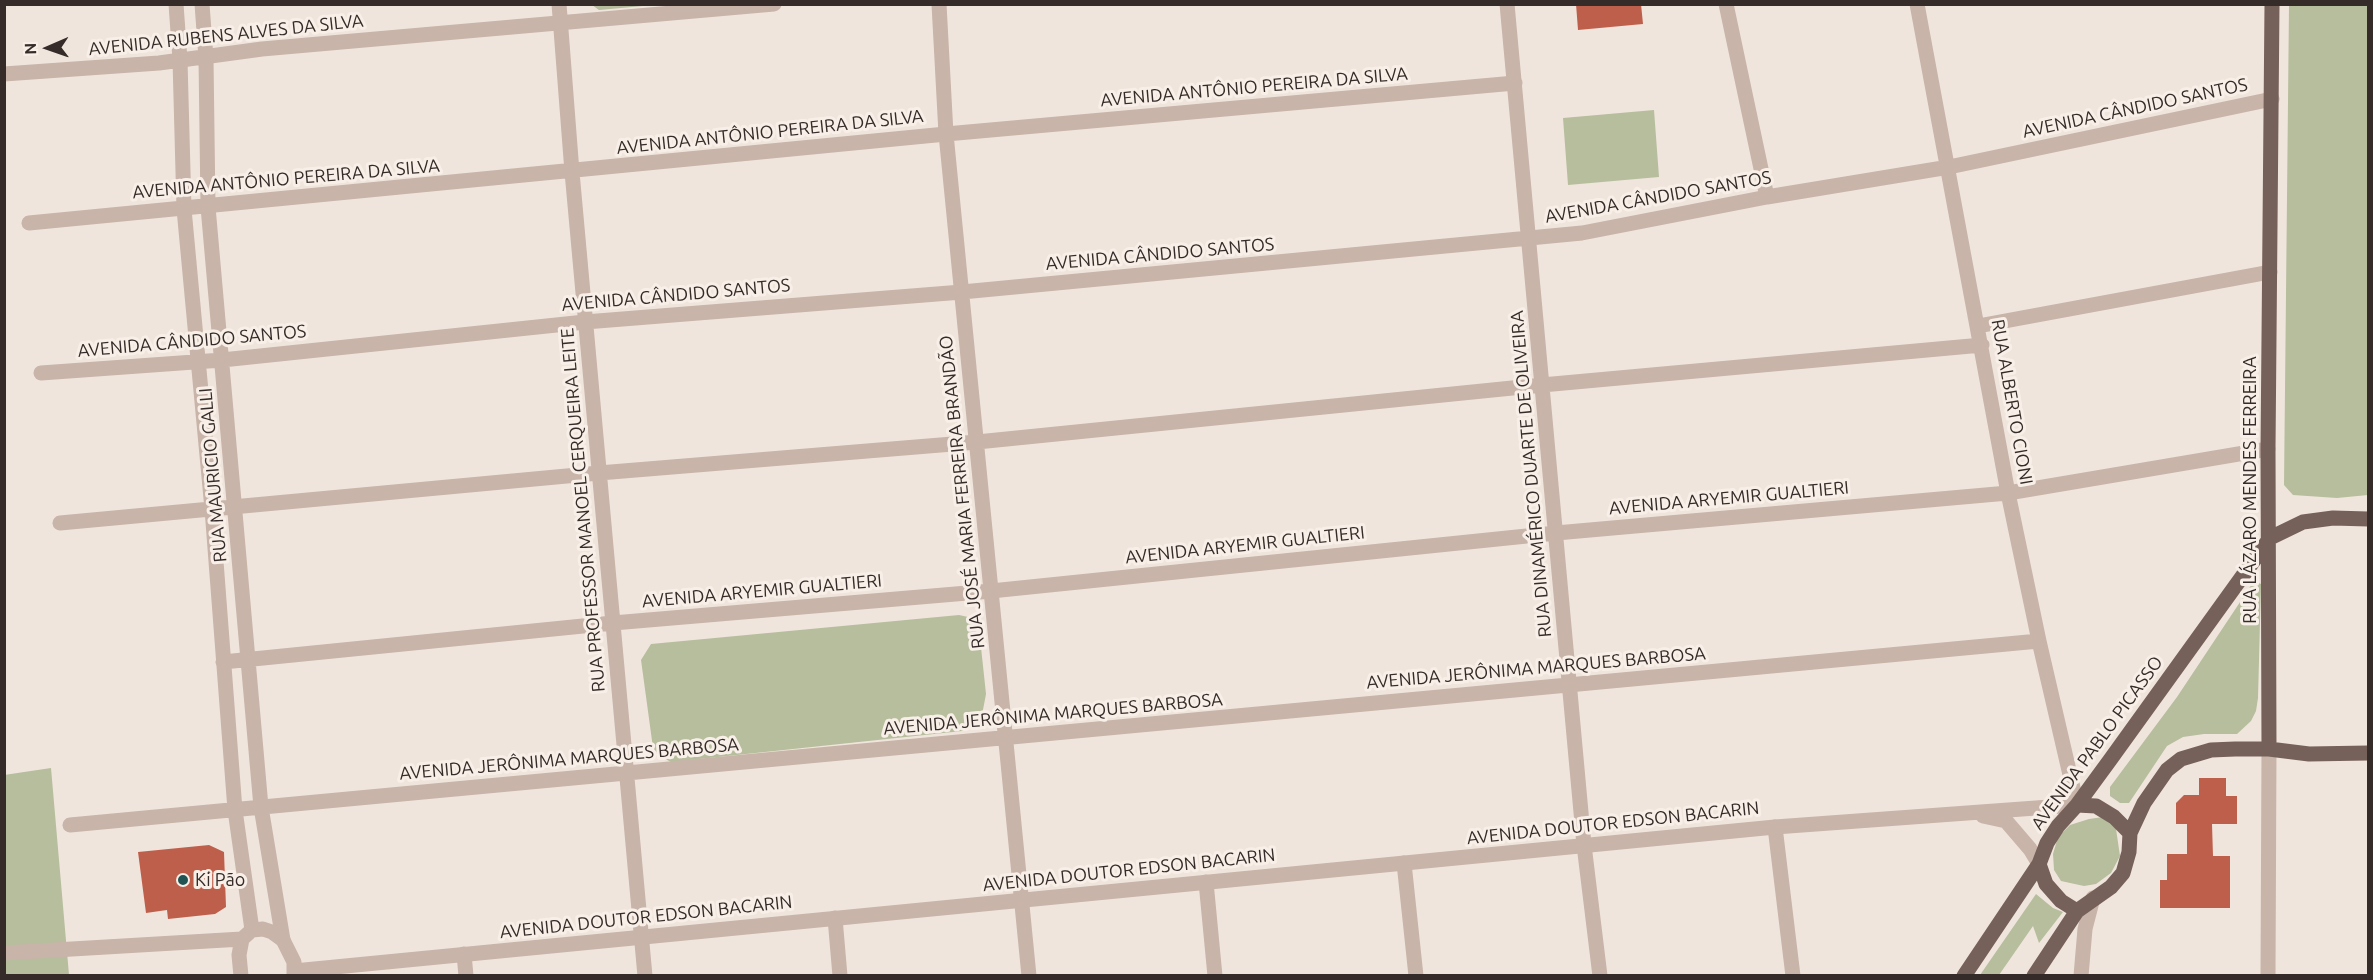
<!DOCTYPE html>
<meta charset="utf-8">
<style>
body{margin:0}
#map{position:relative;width:2373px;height:980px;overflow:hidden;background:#f0e5dc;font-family:Ubuntu,sans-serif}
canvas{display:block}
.frame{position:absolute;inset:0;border:6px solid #352b28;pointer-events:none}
.north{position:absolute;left:18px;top:18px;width:60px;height:60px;-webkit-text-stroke:4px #f8f0e8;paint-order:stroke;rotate:268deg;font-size:16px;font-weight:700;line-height:24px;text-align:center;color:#352b28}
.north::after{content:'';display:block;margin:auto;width:21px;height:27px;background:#352b28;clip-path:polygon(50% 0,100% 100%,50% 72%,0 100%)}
</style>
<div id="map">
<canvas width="2373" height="980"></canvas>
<div class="frame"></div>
<div class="north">N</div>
</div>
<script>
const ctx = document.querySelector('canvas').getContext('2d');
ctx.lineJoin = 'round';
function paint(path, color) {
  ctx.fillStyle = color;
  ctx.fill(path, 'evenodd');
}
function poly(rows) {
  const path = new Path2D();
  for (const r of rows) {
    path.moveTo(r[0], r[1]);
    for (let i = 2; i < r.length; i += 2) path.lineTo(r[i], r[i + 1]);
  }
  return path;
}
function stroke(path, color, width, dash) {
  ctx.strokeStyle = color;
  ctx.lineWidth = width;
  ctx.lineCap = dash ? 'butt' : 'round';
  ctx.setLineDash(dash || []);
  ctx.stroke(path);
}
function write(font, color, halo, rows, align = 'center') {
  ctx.font = font + ' Ubuntu,sans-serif';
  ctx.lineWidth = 6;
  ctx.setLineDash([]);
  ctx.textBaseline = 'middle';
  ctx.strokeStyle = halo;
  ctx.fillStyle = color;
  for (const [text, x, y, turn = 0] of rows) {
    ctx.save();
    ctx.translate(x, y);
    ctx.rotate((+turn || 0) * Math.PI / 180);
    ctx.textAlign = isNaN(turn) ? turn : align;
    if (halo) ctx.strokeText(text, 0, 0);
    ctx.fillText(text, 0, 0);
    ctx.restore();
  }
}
const green = poly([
 [592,5,654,5,599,10],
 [2289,5,2368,5,2368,495,2337,498,2293,495,2284,485],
 [1654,110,1659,177,1568,185,1563,118],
 [2254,581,2261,584,2258,698,2256,711,2251,721,2237,734,2204,734,2183,737,2167,746,2129,803,2120,803,2110,796,2110,787,2177,697],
 [959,615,968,617,980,638,986,694,982,715,975,726,962,731,671,762,660,756,653,748,641,660,651,644],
 [51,768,69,975,5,975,4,775],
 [2103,817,2116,829,2120,856,2111,873,2096,884,2084,886,2061,881,2054,870,2053,854,2058,837,2070,825,2089,819],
 [2036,894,2053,908,2063,912,2039,943,2033,926,1999,975,1980,975]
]);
const building = poly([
 [1576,4,1641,4,1643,24,1578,30],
 [2199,778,2226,778,2226,796,2237,796,2237,824,2212,824,2213,856,2230,856,2230,908,2160,908,2160,880,2167,880,2167,854,2187,854,2187,824,2176,824,2176,803,2184,795,2199,795],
 [209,845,224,852,226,907,215,914,168,919,167,910,146,913,138,852]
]);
const minor = poly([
 [176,4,180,60,184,209,212,509,235,810,252,930],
 [202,4,206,58,208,207,261,807,283,940],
 [559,4,572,172,645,976],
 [939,4,946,134,1029,976],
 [1507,4,1584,845,1600,976],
 [1726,4,1767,197],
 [1917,4,2008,493,2039,641,2077,805],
 [4,74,159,63,262,49,774,4],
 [29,223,946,134,1515,83],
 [1978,326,2270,272],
 [41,373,222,360,585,322,962,292,1582,233,1767,197,1949,167,2272,99],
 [60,523,599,473,977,442,1542,385,1982,345],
 [223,662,613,623,991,591,1556,533,2008,493,2268,449],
 [70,825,2039,641],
 [1775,827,1793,976],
 [1404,863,1416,976],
 [1206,882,1215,976],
 [835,918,840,976],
 [464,954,466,976],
 [2081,976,2085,929,2093,898]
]);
const tertiary = poly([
 [1983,816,2006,821,2030,849,2039,864],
 [4,953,242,939,252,930,263,929,272,932,283,940,294,962,294,976],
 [294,971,1775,827,2077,805],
 [241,976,239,955,242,939],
 [2268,976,2269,749]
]);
const primary = poly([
 [2269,749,2268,449,2272,4],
 [2077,805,2096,806,2114,817,2130,833],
 [2039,864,2046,884,2061,901,2077,911],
 [1964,976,2039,864,2047,843,2058,826,2077,805,2110,760,2270,538,2303,522,2333,518,2368,519],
 [2034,976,2077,911,2111,887,2123,873,2129,852,2130,833,2144,803,2167,770,2181,759,2211,750,2235,749,2269,749,2309,754,2368,753]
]);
const markers = [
 [183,880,6,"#205454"]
];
const streetNames = [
 ["AVENIDA RUBENS ALVES DA SILVA",226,35,-6],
 ["AVENIDA ANTÔNIO PEREIRA DA SILVA",1254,87,-5],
 ["AVENIDA CÂNDIDO SANTOS",2135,108,-12],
 ["AVENIDA ANTÔNIO PEREIRA DA SILVA",770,132,-6],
 ["AVENIDA ANTÔNIO PEREIRA DA SILVA",286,179,-5],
 ["AVENIDA CÂNDIDO SANTOS",1658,197,-10],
 ["AVENIDA CÂNDIDO SANTOS",1160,254,-5],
 ["AVENIDA CÂNDIDO SANTOS",676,295,-5],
 ["AVENIDA CÂNDIDO SANTOS",192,341,-5],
 ["RUA ALBERTO CIONI",2012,402,80],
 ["RUA DINAMÉRICO DUARTE DE OLIVEIRA",1531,474,-95],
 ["RUA MAURICIO GALLI",213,475,-95],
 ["RUA LÁZARO MENDES FERREIRA",2250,490,-90],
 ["RUA JOSÉ MARIA FERREIRA BRANDÃO",962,492,-96],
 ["AVENIDA ARYEMIR GUALTIERI",1729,498,-5],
 ["RUA PROFESSOR MANOEL CERQUEIRA LEITE",583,510,-95],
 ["AVENIDA ARYEMIR GUALTIERI",1245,545,-6],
 ["AVENIDA ARYEMIR GUALTIERI",762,591,-5],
 ["AVENIDA JERÔNIMA MARQUES BARBOSA",1536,668,-5],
 ["AVENIDA JERÔNIMA MARQUES BARBOSA",1053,714,-5],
 ["AVENIDA PABLO PICASSO",2097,743,-54],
 ["AVENIDA JERÔNIMA MARQUES BARBOSA",569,759,-5],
 ["AVENIDA DOUTOR EDSON BACARIN",1613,823,-6],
 ["AVENIDA DOUTOR EDSON BACARIN",1129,870,-6],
 ["AVENIDA DOUTOR EDSON BACARIN",646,917,-6]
];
const poiNames = [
 ["Ki Pão",195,880]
];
paint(green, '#b6be9d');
paint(building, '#be5f4c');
stroke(minor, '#c8b4a9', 15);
stroke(tertiary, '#c8b4a9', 15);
stroke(primary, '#76615a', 15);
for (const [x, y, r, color] of markers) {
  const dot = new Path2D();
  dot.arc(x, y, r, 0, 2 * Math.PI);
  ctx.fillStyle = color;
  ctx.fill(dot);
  stroke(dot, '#f8f0e8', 2);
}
write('18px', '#352b28', '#f8f0e8', streetNames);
write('18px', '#352b28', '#f8f0e8', poiNames, 'left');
</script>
